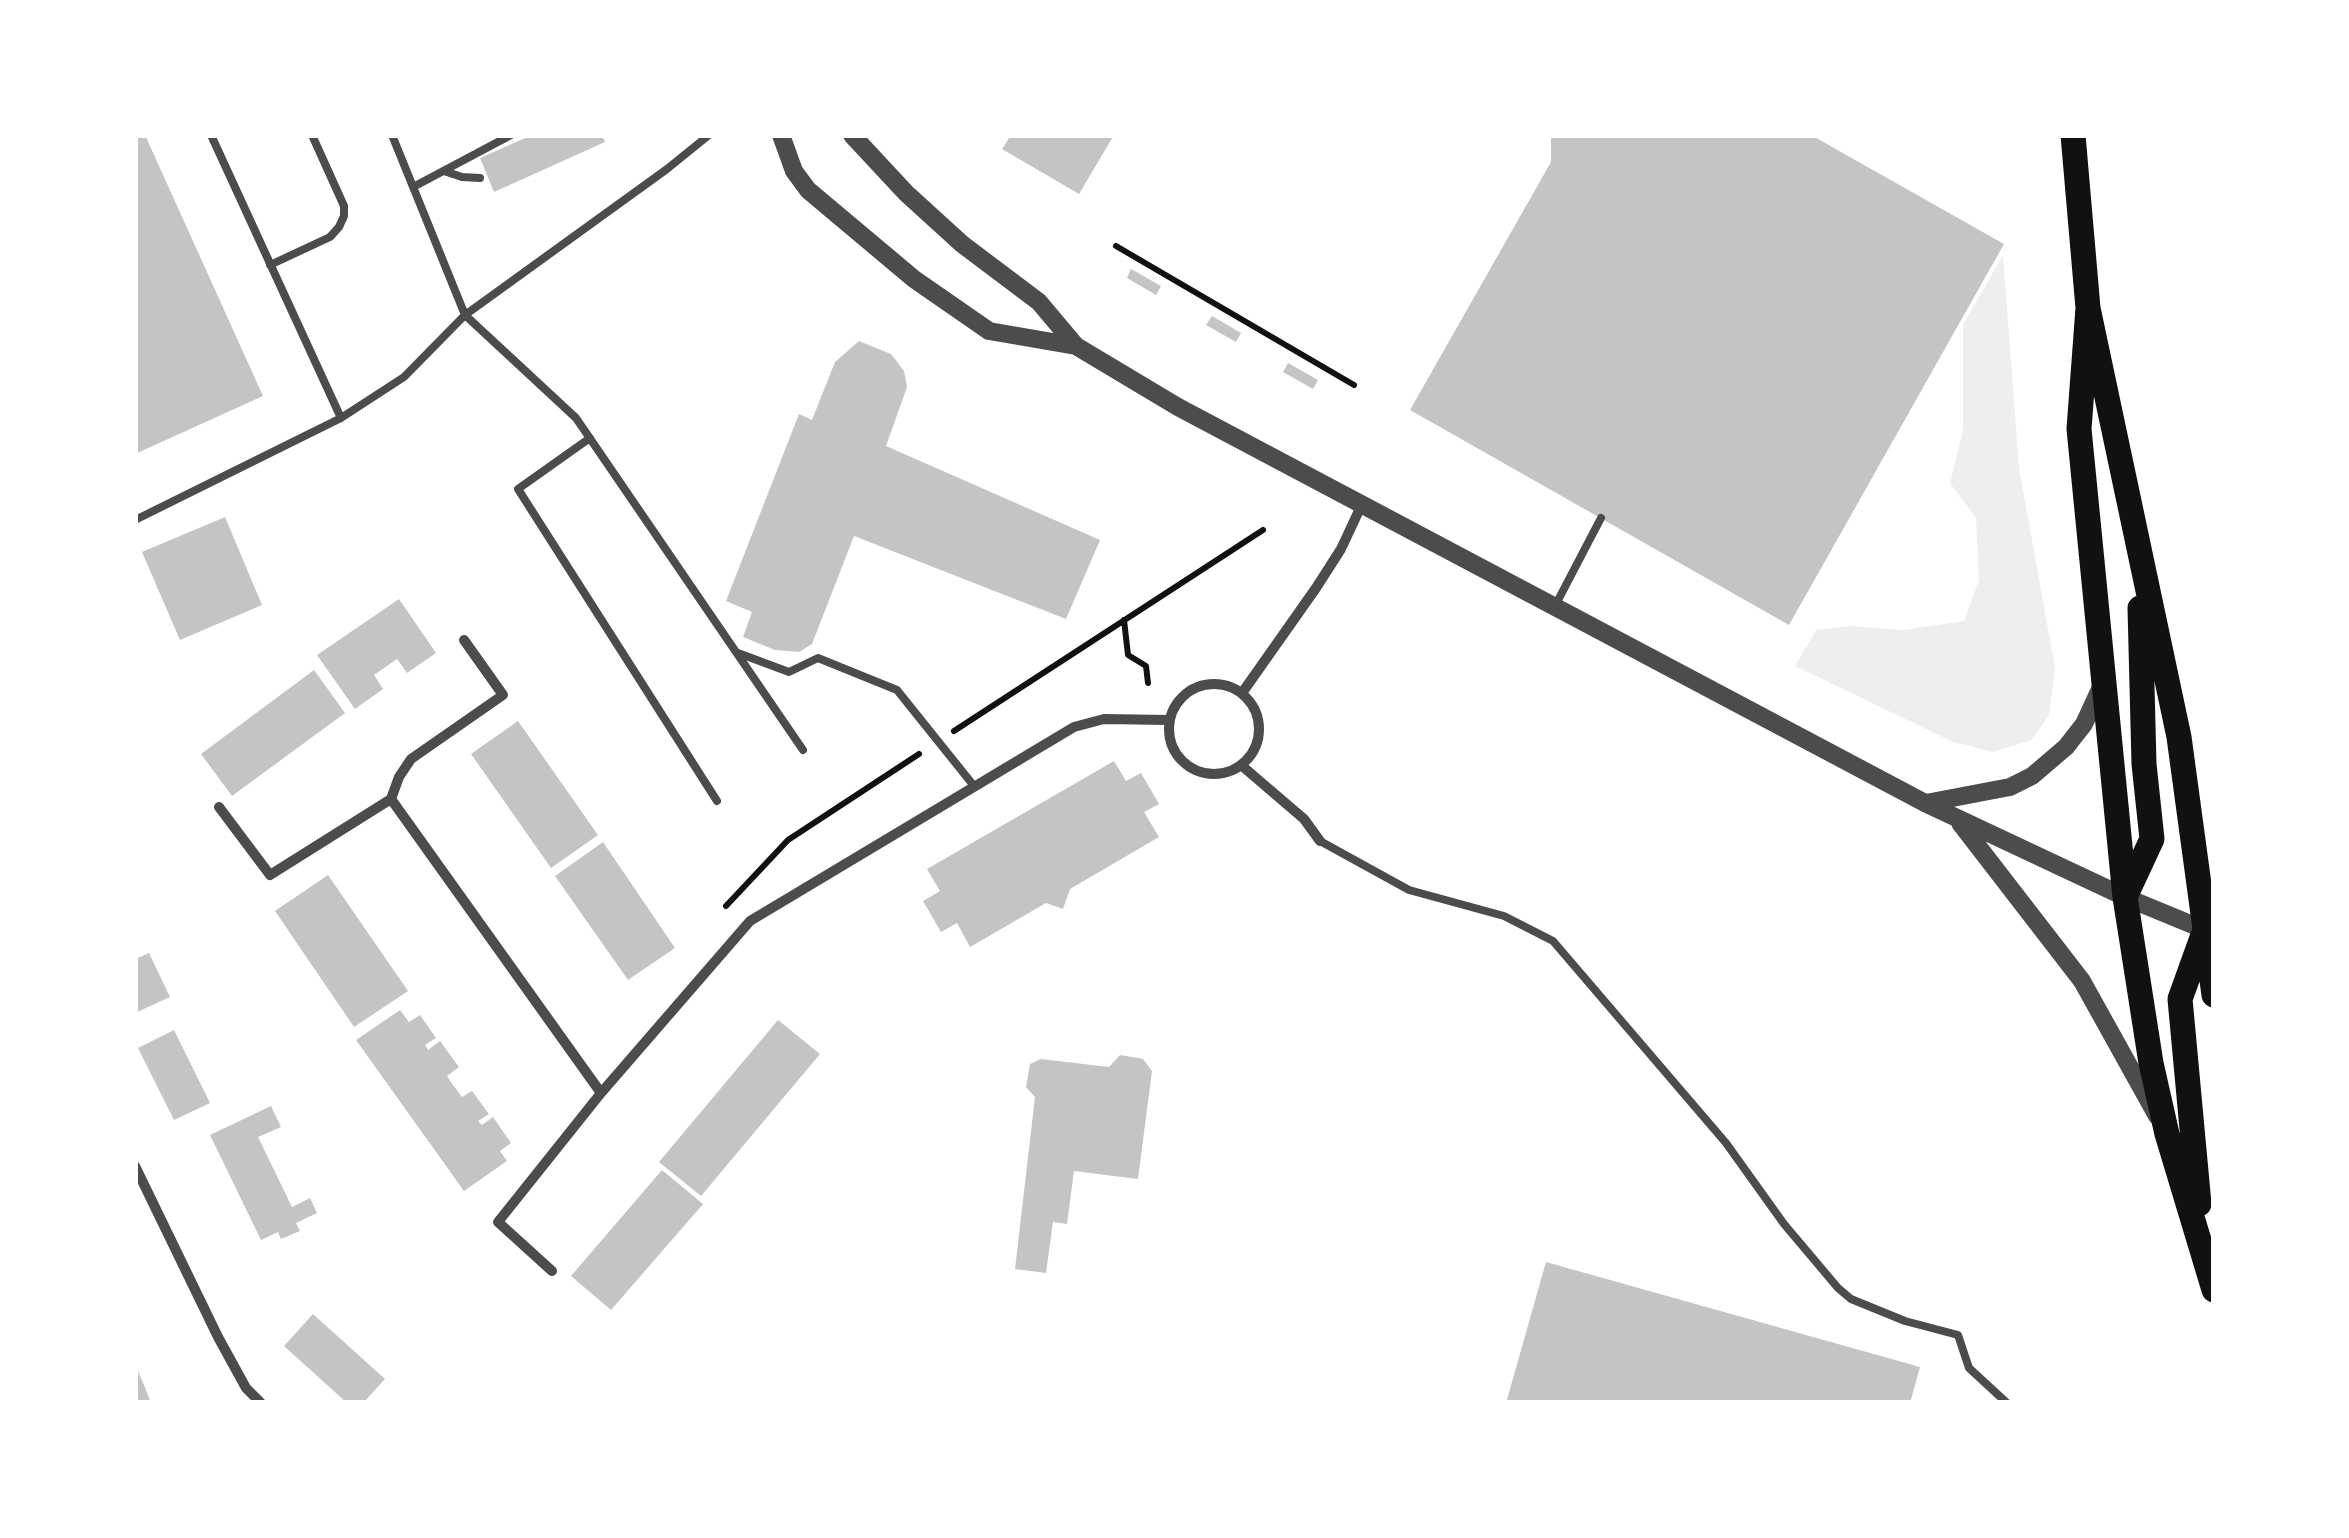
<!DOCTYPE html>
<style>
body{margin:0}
#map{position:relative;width:2349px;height:1538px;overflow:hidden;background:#fff;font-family:"PT Sans Narrow",sans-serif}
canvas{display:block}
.frame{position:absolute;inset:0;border:138px solid #fff;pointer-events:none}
</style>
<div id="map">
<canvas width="2349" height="1538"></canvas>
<div class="frame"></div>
</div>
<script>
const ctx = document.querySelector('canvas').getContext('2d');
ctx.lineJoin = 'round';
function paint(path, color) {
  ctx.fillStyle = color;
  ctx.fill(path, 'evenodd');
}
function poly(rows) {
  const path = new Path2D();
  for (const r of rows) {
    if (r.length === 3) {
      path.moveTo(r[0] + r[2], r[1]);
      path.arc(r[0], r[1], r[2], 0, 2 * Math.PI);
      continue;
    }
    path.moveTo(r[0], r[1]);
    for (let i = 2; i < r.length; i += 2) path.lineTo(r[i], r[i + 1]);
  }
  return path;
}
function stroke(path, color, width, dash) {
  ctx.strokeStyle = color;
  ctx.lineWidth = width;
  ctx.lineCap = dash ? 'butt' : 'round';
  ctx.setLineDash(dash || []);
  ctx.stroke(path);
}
const green = poly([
 [2003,255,2019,468,2055,668,2049,715,2032,740,1993,752,1953,742,1795,666,1816,630,1850,626,1903,630,1964,621,1979,580,1976,518,1950,483,1963,430,1963,325]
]);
const building = poly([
 [135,135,145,135,263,396,135,454],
 [532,135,602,135,605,142,494,192,480,158],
 [1011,135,1114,135,1079,194,1002,149],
 [1551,135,1811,135,2004,244,1789,625,1410,410,1551,162],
 [1131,269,1161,286,1156,295,1127,278],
 [1212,316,1241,333,1236,342,1206,325],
 [859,341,891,354,904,371,907,387,886,446,1100,540,1066,619,854,536,812,644,799,652,775,650,743,637,752,612,726,601,799,414,812,420,835,362],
 [1288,363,1318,380,1313,389,1283,372],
 [225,517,262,605,180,640,142,552],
 [399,599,436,653,407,673,397,659,374,675,383,689,355,709,317,655],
 [314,670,345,713,232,796,201,754],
 [518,721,598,835,551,868,471,754],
 [1114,761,1126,781,1141,773,1159,804,1144,812,1159,837,1070,889,1063,909,1046,903,970,947,957,923,941,932,923,901,940,891,927,869],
 [603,842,675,948,628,980,555,876],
 [328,875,408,991,354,1027,275,911],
 [149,953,170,997,135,1013,135,959],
 [400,1010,409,1022,420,1015,436,1038,425,1045,428,1050,440,1041,459,1067,447,1076,453,1085,462,1097,472,1091,489,1114,478,1121,482,1125,493,1117,511,1143,500,1151,507,1161,464,1191,356,1040],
 [778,1020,820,1054,701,1196,659,1162],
 [174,1030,210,1103,174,1120,138,1048],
 [1120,1055,1143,1059,1152,1071,1138,1179,1074,1171,1067,1224,1053,1222,1046,1273,1015,1269,1035,1097,1026,1087,1030,1064,1041,1059,1109,1067],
 [271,1106,281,1127,258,1137,292,1207,310,1198,317,1213,296,1223,300,1231,281,1239,278,1232,261,1240,210,1135],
 [662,1170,703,1204,611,1310,571,1276],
 [1546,1262,1920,1367,1910,1403,1506,1403],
 [313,1314,385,1379,363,1403,347,1403,284,1346],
 [135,1364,144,1385,151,1403,135,1403]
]);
const path = poly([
 [1116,246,1354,385],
 [1124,620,1128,655,1146,666,1148,683],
 [954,731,1263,530],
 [726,906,788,840,919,754]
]);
const service = poly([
 [211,135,341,418],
 [392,135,465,315,576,418,803,750],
 [444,171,462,177,480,178],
 [415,186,511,135],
 [270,265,330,237,339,227,344,216,344,206,312,135],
 [590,438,518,489,717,801],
 [135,520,341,418,404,377,465,315,667,169,709,135],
 [1555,606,1601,518],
 [738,653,789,672,818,658,897,690,974,786],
 [1320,841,1409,890,1504,916,1553,941,1726,1143,1784,1224,1838,1288,1851,1299,1905,1321,1958,1335,1969,1368,2007,1403]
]);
const minor = poly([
 [464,640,503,695,411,759,399,777,391,799,601,1093],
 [1214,729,45],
 [1242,693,1316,588,1341,549,1362,504],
 [1241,765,1304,819,1320,841],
 [219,807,270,875,391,799],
 [135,1166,218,1337,246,1388,261,1403],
 [552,1271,498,1222,601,1093,750,921,1074,727,1104,719,1168,720]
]);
const tertiary = poly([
 [781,135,794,171,808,190,914,279,989,331,1076,346,1178,407,1925,803,2125,897,2205,930],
 [852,135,906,193,962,244,1039,302,1076,346],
 [1926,803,2010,787,2032,776,2066,747,2084,724,2102,685],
 [1960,823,2082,981,2157,1116]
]);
const primary = poly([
 [2073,135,2088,308,2179,737,2214,995],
 [2088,308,2079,429,2125,897,2151,1063,2167,1134,2214,1290],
 [2125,897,2152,839,2144,764,2140,608],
 [2199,1204,2180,999,2203,935]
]);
paint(green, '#eee');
paint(building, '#c4c4c4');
stroke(path, '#111', 6);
stroke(service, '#4c4c4c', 8);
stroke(minor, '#4c4c4c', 10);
stroke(tertiary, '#4c4c4c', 18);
stroke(primary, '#111', 25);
</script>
